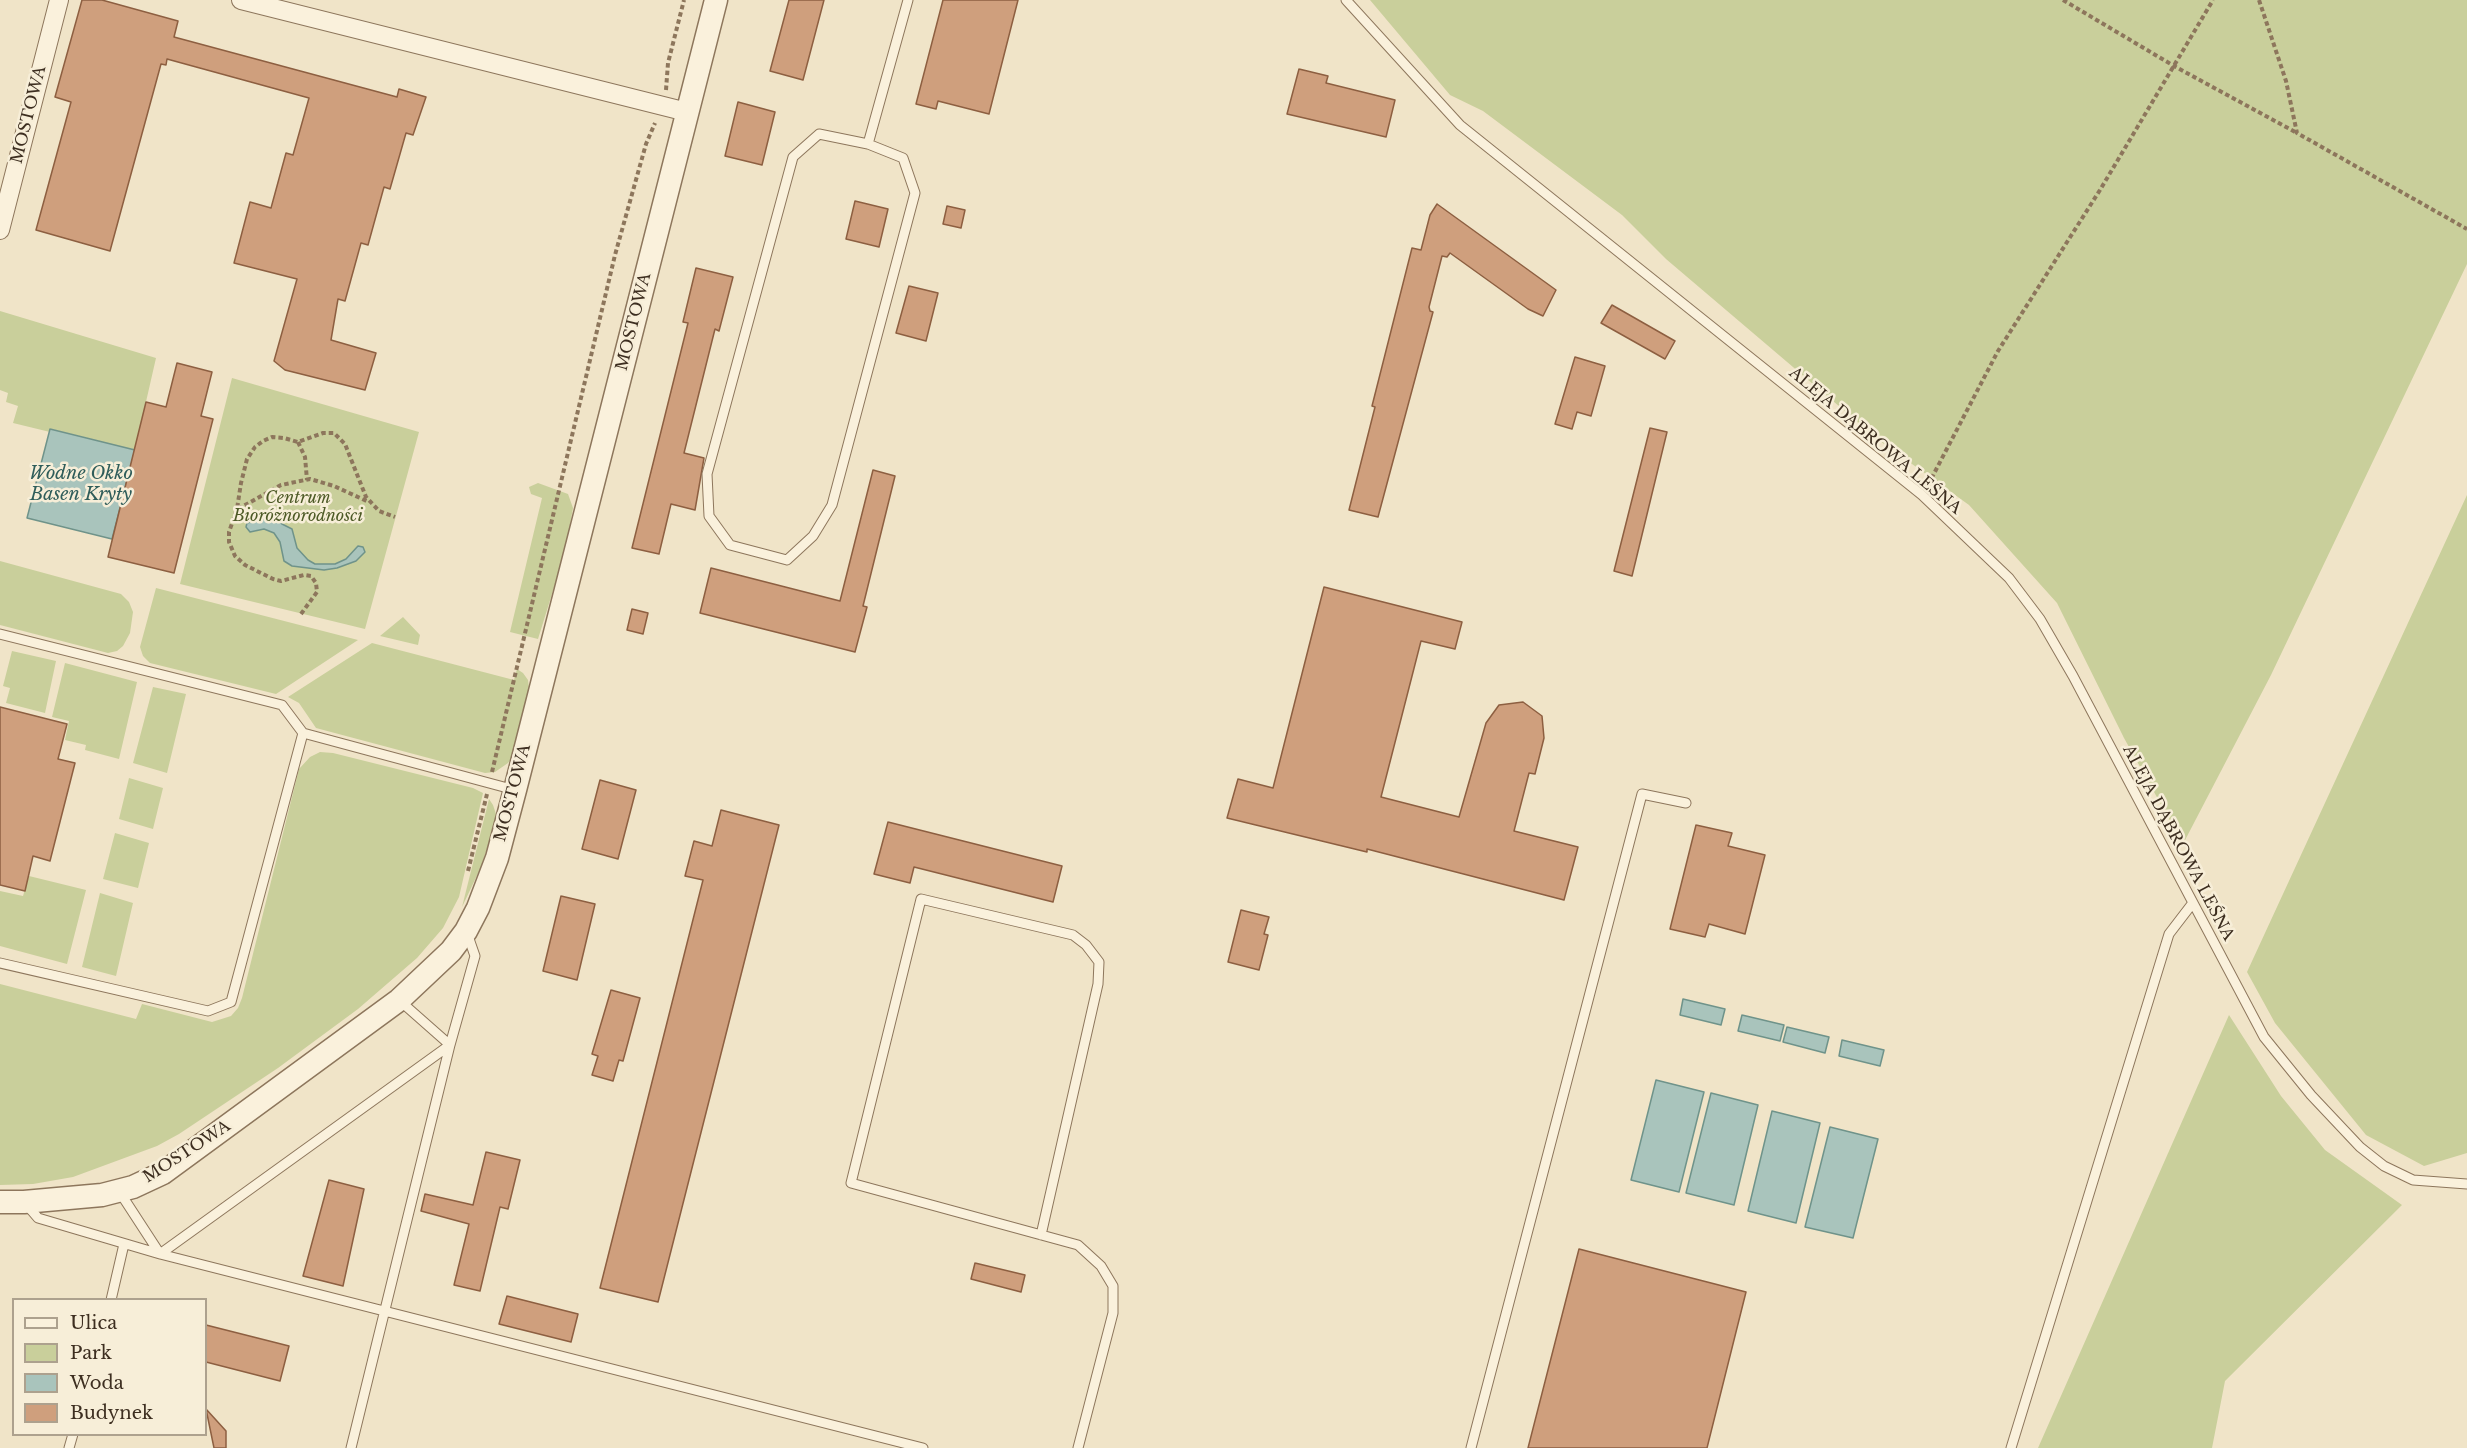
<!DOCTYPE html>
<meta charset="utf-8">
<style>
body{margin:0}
#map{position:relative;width:2467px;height:1448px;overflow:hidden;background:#f0e4c8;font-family:"Libre Baskerville",serif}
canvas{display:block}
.legend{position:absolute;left:12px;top:1298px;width:195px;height:138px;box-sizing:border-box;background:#f7eed8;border:2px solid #ada18e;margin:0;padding:8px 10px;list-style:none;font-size:18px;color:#3d2e20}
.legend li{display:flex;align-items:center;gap:12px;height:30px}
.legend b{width:30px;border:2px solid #ada18e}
</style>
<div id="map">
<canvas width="2467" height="1448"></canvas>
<ul class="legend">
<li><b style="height:8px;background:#faf1dc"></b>Ulica</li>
<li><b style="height:16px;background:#c9cf9b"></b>Park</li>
<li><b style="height:16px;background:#a9c4bc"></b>Woda</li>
<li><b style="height:16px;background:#cf9f7d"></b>Budynek</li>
</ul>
</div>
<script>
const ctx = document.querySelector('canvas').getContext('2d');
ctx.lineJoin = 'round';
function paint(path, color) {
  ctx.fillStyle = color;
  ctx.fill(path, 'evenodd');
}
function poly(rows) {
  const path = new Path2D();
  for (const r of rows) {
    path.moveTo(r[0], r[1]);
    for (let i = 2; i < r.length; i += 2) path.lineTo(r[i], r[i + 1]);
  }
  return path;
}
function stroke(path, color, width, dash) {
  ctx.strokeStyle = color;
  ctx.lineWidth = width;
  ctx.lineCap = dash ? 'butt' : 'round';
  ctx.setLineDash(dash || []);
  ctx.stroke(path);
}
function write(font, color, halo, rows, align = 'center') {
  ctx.font = font + ' "Libre Baskerville",serif';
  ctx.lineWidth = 5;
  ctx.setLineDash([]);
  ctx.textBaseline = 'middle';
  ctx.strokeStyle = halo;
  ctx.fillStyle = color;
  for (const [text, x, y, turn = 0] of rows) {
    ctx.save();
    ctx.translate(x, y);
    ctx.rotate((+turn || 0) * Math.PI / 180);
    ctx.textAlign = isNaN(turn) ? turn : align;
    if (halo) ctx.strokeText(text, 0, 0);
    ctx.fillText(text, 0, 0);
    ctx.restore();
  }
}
const green = poly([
 [1370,0,2467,0,2467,264,2271,675,2183,844,2124,738,2057,603,1969,505,1880,441,1666,259,1622,215,1483,111,1450,95],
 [0,311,156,358,135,450,51,429,50,432,13,423,18,406,6,402,8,393,0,390],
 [232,378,419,432,365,629,180,584],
 [538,483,568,494,573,508,565,552,538,639,510,632,542,498,531,494,529,487],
 [2467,495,2467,1153,2424,1166,2366,1135,2275,1023,2247,972],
 [0,561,121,594,129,602,133,612,130,633,123,646,117,651,108,653,0,625],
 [156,588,358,640,276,694,150,663,143,656,140,647],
 [403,617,420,635,418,645,380,636],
 [372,643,514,680,517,669,523,673,528,680,529,688,512,758,508,763,495,772,485,773,316,728,299,703,288,697],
 [12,651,56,661,45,713,6,703,10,688,3,686],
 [65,663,137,682,119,759,85,750,86,745,65,740,69,721,52,717],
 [153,687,186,694,167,773,133,763],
 [320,752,333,753,473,788,483,793,459,897,443,928,417,958,358,1009,278,1068,179,1134,157,1146,73,1177,33,1184,0,1185,0,984,136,1019,142,1004,212,1022,231,1016,238,1008,242,998,299,769,310,757],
 [129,778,163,788,153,829,119,819],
 [489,799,493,805,497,817,481,867,462,907],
 [115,833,149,843,138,888,103,879],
 [29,876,86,890,67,964,0,946,0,891,23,896],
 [100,893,133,903,116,976,82,967],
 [2229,1015,2281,1096,2325,1150,2402,1205,2225,1381,2212,1448,2038,1448]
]);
const water = poly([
 [50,429,135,450,112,539,27,518,50,429],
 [273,517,279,519,282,524,292,529,297,548,308,560,315,564,335,564,346,559,358,546,363,547,365,552,356,561,337,568,324,570,292,566,284,561,280,542,274,533,264,529,250,532,246,527,247,523,251,522,273,517],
 [1683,999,1725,1009,1721,1025,1680,1015,1683,999],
 [1742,1015,1784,1025,1780,1041,1738,1031,1742,1015],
 [1787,1027,1829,1037,1825,1053,1783,1042,1787,1027],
 [1842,1040,1884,1050,1880,1066,1839,1056,1842,1040],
 [1656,1080,1704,1092,1679,1192,1631,1180,1656,1080],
 [1711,1093,1758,1105,1734,1205,1686,1193,1711,1093],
 [1772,1111,1820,1123,1796,1223,1748,1211,1772,1111],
 [1830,1127,1878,1139,1853,1238,1805,1227,1830,1127]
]);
const building = poly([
 [82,0,102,0,178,21,174,37,397,97,399,89,426,97,413,135,406,133,390,189,384,187,368,245,361,243,345,301,338,299,331,340,376,353,365,390,285,370,274,361,297,279,234,263,250,202,271,208,286,153,293,155,309,98,167,59,166,65,161,64,110,251,36,230,71,102,55,97,82,0],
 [789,0,824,0,803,80,770,71,789,0],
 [943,0,1018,0,989,114,938,101,936,109,916,104,943,0],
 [1299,69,1328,76,1326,83,1395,100,1386,137,1287,114,1299,69],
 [738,102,775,112,762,165,725,156,738,102],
 [855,201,888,209,879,247,846,239,855,201],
 [1437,204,1556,290,1543,316,1528,309,1450,253,1447,257,1442,256,1429,307,1430,311,1433,312,1378,517,1349,510,1375,407,1372,406,1412,248,1421,250,1430,215,1437,204],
 [947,206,965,210,961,228,943,224,947,206],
 [696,268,733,277,719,331,715,329,684,453,704,458,695,510,671,504,659,554,632,548,688,323,683,322,696,268],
 [909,286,938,293,926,341,896,333,909,286],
 [1612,305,1675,341,1665,359,1601,323,1612,305],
 [1575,357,1605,366,1591,416,1577,412,1572,429,1555,424,1575,357],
 [177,363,212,372,201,416,213,419,174,573,108,557,146,402,166,407,177,363],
 [1650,428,1667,432,1632,576,1614,571,1650,428],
 [873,470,895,476,863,606,867,607,855,652,700,613,711,568,840,601,873,470],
 [1324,587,1462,622,1455,649,1421,641,1381,797,1459,817,1486,723,1499,705,1523,702,1542,716,1544,738,1535,774,1529,773,1514,831,1578,847,1564,900,1367,849,1367,852,1227,818,1238,779,1273,788,1324,587],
 [632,609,648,613,643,634,627,630,632,609],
 [0,707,67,724,58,759,75,763,50,861,33,856,25,891,0,885,0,707],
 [600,780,636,790,618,859,582,849,600,780],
 [721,810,779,825,658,1302,600,1288,703,880,685,876,694,841,712,846,721,810],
 [888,822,1062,866,1053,902,914,867,910,883,874,874,888,822],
 [1696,825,1732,833,1728,846,1765,855,1745,934,1709,924,1705,937,1670,929,1696,825],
 [561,896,595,904,577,980,543,971,561,896],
 [1241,910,1269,917,1264,934,1268,935,1259,970,1228,962,1241,910],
 [611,990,640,998,623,1061,619,1060,613,1081,592,1075,598,1056,592,1054,611,990],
 [486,1152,520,1160,508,1209,500,1207,480,1291,454,1285,469,1224,421,1211,425,1194,473,1205,486,1152],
 [329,1180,364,1189,343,1286,303,1276,329,1180],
 [1579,1249,1746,1292,1707,1448,1528,1448,1579,1249],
 [975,1263,1025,1275,1021,1292,971,1279,975,1263],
 [507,1296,578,1314,571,1342,499,1324,507,1296],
 [206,1325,289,1346,280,1381,206,1362,206,1325],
 [206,1409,226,1431,226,1448,214,1448,206,1409]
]);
const path = poly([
 [2063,0,2174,66,2297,133],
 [2259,0,2286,81,2297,133,2467,229],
 [666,90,668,63,684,0],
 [298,442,305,457,307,480],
 [1928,485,1998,351,2100,190,2213,0],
 [238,509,281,485,310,479,334,486,369,502],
 [301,614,317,592,316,583,311,576,304,575,281,581,273,579,245,565,235,556,229,542,229,532,237,509,241,483,247,459,255,447,263,441,272,437,284,438,298,442,323,433,334,433,345,444,366,497,379,511,395,517],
 [492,772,615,255,646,144,655,123],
 [468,871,487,794]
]);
const service = poly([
 [1346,0,1460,125,1922,495,2009,578,2040,619,2073,676,2264,1037,2311,1095,2360,1147,2384,1166,2413,1180,2467,1184],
 [819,134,868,144,903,158,915,193,832,505,813,536,787,560,730,545,709,516,707,474,793,157,819,134],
 [868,144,908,0],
 [0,634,282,705,303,733,515,790],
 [0,963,208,1011,231,1002,303,733],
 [119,1191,160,1254,923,1448],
 [26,1204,38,1218,160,1254,450,1045,475,956,467,933],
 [1041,1235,1098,984,1099,962,1086,945,1073,935,921,899,851,1183,1078,1245,1101,1266,1113,1286,1113,1313,1078,1448],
 [111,1300,124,1244],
 [69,1448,73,1434],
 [351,1448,450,1045,399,1000],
 [1471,1448,1642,794,1686,803],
 [2011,1448,2169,934,2192,904]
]);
const minor = poly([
 [241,0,687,112],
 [0,230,59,0]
]);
const tertiary = poly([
 [0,1202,24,1202,102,1195,133,1187,163,1173,399,1000,451,951,466,931,478,908,497,858,515,790,716,0]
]);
const streetNames = [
 ["MOSTOWA",29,115,-76],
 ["MOSTOWA",634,322,-76],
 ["ALEJA DĄBROWA LEŚNA",1875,441,40],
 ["MOSTOWA",513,793,-75],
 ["ALEJA DĄBROWA LEŚNA",2178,843,62],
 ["MOSTOWA",187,1152,-33]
];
const parkNames = [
 ["Centrum",298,498],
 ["Bioróżnorodności",298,516]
];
const waterNames = [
 ["Wodne Okko",81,474],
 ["Basen Kryty",81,495]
];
paint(green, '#c9cf9b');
paint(water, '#a9c4bc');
stroke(water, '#6f938a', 1.5);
paint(building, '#cf9f7d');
stroke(building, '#8d5f41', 1.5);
stroke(service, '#8d765c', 11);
stroke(minor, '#8d765c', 20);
stroke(tertiary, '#8d765c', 25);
stroke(path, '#8d765c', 4, [4.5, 3]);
stroke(service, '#faf1dc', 9);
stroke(minor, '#faf1dc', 18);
stroke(tertiary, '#faf1dc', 22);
write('16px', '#3d2e20', '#f7eed8', streetNames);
write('italic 16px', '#4d5a26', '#f7eed8', parkNames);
write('italic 18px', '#2f5d5a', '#f7eed8', waterNames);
</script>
